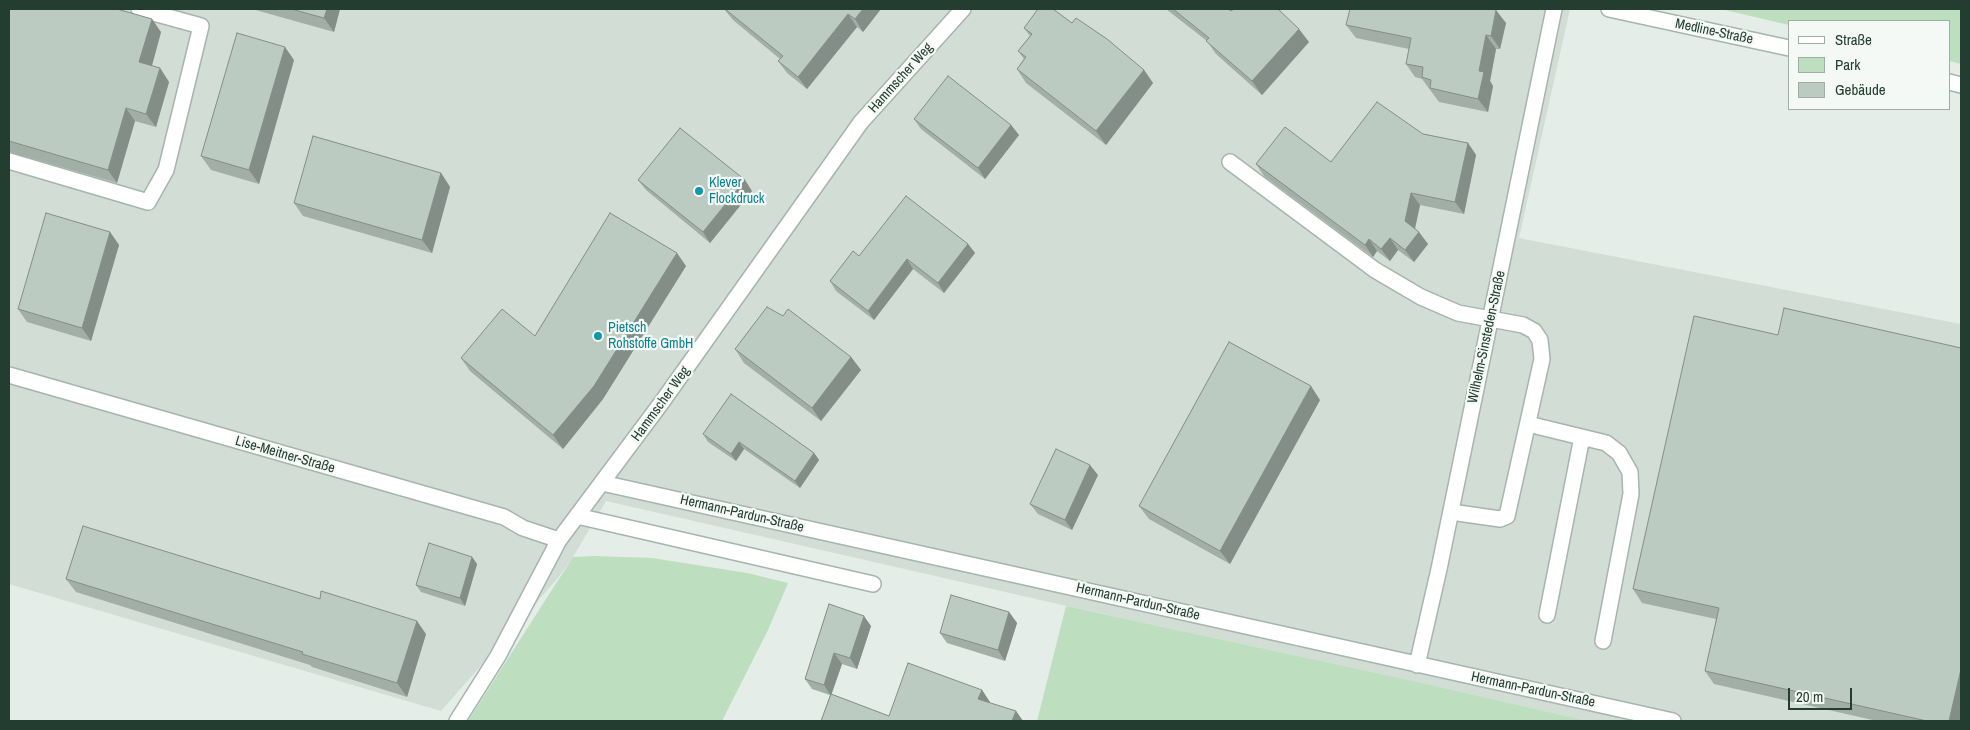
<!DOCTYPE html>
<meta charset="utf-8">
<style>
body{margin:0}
#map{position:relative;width:1970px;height:730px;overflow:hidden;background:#e4ede7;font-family:"Archivo Narrow",sans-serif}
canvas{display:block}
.frame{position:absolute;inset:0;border:10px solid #233e31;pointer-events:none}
.legend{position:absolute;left:1788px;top:20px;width:162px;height:90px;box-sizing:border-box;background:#f4f9f6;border:1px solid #a0aea7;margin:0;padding:6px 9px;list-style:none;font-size:15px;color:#233e31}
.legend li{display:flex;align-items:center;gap:10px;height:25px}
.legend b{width:25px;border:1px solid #a0aea7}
.scale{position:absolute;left:1788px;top:688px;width:64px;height:22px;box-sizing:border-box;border:2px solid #233e31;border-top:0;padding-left:6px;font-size:15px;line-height:18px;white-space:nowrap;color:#233e31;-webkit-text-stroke:4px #f4f9f6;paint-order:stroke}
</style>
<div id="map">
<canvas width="1970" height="730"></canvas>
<div class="frame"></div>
<ul class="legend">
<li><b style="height:6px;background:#fff"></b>Straße</li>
<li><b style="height:14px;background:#bddebf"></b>Park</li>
<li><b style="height:14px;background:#bccbc2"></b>Gebäude</li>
</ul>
<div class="scale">20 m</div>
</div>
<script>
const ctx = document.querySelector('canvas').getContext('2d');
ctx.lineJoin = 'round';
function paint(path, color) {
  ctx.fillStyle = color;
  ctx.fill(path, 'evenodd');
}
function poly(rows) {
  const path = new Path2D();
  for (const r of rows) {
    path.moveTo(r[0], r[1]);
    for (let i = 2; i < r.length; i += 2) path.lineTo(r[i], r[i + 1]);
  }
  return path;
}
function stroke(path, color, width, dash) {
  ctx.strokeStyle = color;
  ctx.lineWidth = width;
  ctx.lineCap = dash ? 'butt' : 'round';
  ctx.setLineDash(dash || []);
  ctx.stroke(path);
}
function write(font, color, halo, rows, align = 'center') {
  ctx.font = font + ' "Archivo Narrow",sans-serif';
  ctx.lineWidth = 4.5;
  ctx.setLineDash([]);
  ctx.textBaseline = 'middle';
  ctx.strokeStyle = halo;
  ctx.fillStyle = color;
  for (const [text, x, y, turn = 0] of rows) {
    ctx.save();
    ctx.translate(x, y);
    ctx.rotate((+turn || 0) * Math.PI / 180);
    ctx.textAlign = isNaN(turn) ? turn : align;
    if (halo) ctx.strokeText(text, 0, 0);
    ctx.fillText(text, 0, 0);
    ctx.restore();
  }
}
const built = poly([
 [9,9,1570,9,1519,238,1961,324,1961,721,1588,721,1405,679,1067,606,606,501,573,557,558,578,441,711,9,584]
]);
const green = poly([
 [1721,9,1960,9,1961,64,1949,61,1949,21,1789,21,1789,25],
 [595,556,652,558,747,573,788,583,768,630,722,721,468,721,573,557],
 [1066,606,1405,679,1588,721,1037,721]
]);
const minor = poly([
 [1609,9,1789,48],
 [1949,82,1961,85],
 [9,161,148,202,166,170,201,26,139,9],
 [1230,162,1375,270,1421,297,1458,313,1523,325,1534,331,1540,340,1542,359,1507,516,1500,519,1451,512],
 [9,375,504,517,523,528,559,540],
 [1528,424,1606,443,1619,453,1630,472,1631,494,1603,641],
 [602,483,1673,721],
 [577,516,873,584],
 [1547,615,1582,437],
 [1417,665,1439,569,1554,9],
 [457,721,498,656,559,540,662,402,861,122,963,9]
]);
const wall = poly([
 [9,9,161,32,152,66,160,68,169,82,156,127,135,121,117,183,9,152],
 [252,9,340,9,334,32],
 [724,9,881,9,863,32,857,27,807,89,787,73,778,61,780,59,733,20],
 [1166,9,1228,9,1231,11,1309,42,1262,95,1216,54,1207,41],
 [1072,23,1144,70,1153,83,1106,145,1026,83,1017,69,1024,59,1018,51,1030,36,1024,28],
 [1506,23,1500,49,1496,49,1490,81,1493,86,1488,112,1439,102,1422,79,1415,77,1406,64,1409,49,1356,38,1346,25],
 [294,60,259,184,211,170,201,156],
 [914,119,1011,125,1019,135,985,179,921,129],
 [1423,134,1468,143,1476,155,1464,214,1420,205,1415,228,1428,244,1414,262,1398,250,1390,261,1377,251,1373,257,1264,176,1256,164,1331,162],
 [441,173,450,187,432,253,303,216,294,203],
 [638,180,752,191,710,243,646,190],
 [110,232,119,245,91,341,27,322,18,309],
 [968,244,975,253,944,293,913,269,874,320,836,291,830,281,859,256],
 [686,266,603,399,563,449,470,371,461,358,535,336],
 [1778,335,1961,721,1877,721,1714,684,1705,671,1716,619,1642,603,1633,589],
 [735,349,851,357,861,370,821,421,744,363],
 [1320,400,1230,564,1149,519,1139,506],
 [703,434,814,453,819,460,800,488,744,449,736,461,708,442],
 [1098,475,1072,530,1038,514,1030,504],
 [472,557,477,564,465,606,421,592,416,585],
 [66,579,320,599,426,634,407,697,312,667,310,665,76,592],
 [829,604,871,626,857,669,842,664,831,694,889,716,982,690,990,703,1016,711,1023,721,821,721,830,695,812,689,805,679],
 [1009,612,1017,623,1005,661,947,643,940,633]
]);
const shadedWall = poly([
 [327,9,340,9,334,32,324,18],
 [863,9,881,9,863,32,855,19],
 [1496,10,1506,23,1500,49,1491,36],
 [848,14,857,27,807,89,798,77],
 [152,19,161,32,149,76,139,62],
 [1299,29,1309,42,1262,95,1252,81],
 [1486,35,1496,49,1490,81,1493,86,1488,112,1478,99,1479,71],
 [285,47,294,60,259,184,249,170],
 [160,68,169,82,156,127,146,114],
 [1144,70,1153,83,1106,145,1096,131],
 [126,108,135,121,117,183,108,170],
 [1011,125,1019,135,985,179,978,168],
 [1468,143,1476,155,1464,214,1455,202],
 [441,173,450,187,432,253,422,240],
 [745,180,752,191,710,243,703,232],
 [1411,193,1420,205,1414,233,1405,221],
 [110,232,119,245,91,341,82,328],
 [1419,232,1428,244,1414,262,1405,250],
 [1390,238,1398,250,1390,261,1381,249],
 [1369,239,1377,251,1373,257,1365,245],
 [968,244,975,253,944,293,938,283],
 [677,253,686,266,603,399,563,449,553,435],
 [907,259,913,269,874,320,868,311],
 [851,357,861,370,821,421,812,408],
 [1311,386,1320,400,1230,564,1220,551],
 [739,442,744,449,736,461,731,454],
 [814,453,819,460,800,488,795,481],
 [1090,465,1098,475,1072,530,1065,520],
 [472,557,477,564,465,606,460,598],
 [1009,612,1017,623,1005,661,998,650],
 [864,616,871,626,857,669,850,658],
 [417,621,426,634,407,697,397,683],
 [834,653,842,664,831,696,824,685],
 [1961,669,1961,721,1949,721],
 [982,690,990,702,987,711,978,699],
 [1016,711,1023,721,1012,721]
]);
const building = poly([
 [9,9,117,9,152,19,139,62,160,68,146,114,126,108,108,170,9,141,9,9],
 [291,9,327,9,324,18,291,9],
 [725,9,863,9,855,19,848,14,798,77,778,61,783,56,725,9],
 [1038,9,1053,9,1072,23,1076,18,1107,39,1144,70,1096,131,1017,69,1026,57,1018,51,1032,34,1024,28,1038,9],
 [1173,9,1228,9,1231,11,1234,9,1278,9,1299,29,1252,81,1206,41,1209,38,1173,9],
 [1350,9,1492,9,1496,10,1491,36,1486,35,1479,71,1484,72,1478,99,1430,88,1431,80,1422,77,1423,67,1406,64,1411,38,1346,25,1350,9],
 [237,33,285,47,249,170,201,156,237,33],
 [948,76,1011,125,978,168,914,119,948,76],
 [1377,102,1423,134,1468,143,1455,202,1411,193,1405,221,1419,232,1405,250,1390,238,1381,249,1369,239,1365,245,1256,164,1285,127,1331,162,1377,102],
 [680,128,745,180,703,232,638,180,680,128],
 [313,136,441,173,422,240,294,203,313,136],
 [906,196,968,244,938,283,907,259,868,311,830,281,853,251,859,256,906,196],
 [46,213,110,232,82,328,18,309,46,213],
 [610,213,677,253,594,386,553,435,461,358,502,309,535,336,610,213],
 [767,307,783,316,788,309,851,357,812,408,735,349,767,307],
 [1784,308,1961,348,1961,669,1949,721,1927,721,1705,671,1719,608,1633,589,1694,316,1778,335,1784,308],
 [1229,342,1311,386,1220,551,1139,506,1229,342],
 [731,394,814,453,795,481,739,442,731,454,703,434,731,394],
 [1056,449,1090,465,1065,520,1030,504,1056,449],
 [83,526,320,599,321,591,417,621,397,683,302,654,303,652,66,579,83,526],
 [429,543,472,557,460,598,416,585,429,543],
 [951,595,1009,612,998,650,940,633,951,595],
 [829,604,864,616,850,658,834,653,824,685,805,679,829,604],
 [908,663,982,690,978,699,1016,711,1012,721,821,721,831,694,889,716,908,663]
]);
const markers = [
 [699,191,5,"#0f9aa8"],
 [598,336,5,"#0f9aa8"]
];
const streetNames = [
 ["Medline-Straße",1714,32,12],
 ["Hammscher Weg",901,78,-48],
 ["Wilhelm-Sinsteden-Straße",1487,337,-78],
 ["Hammscher Weg",661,404,-54],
 ["Lise-Meitner-Straße",285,455,16],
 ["Hermann-Pardun-Straße",742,514,13],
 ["Hermann-Pardun-Straße",1138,602,13],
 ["Hermann-Pardun-Straße",1533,690,12]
];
const cultureNames = [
 ["Klever",709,183],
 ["Flockdruck",709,199],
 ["Pietsch",608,328],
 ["Rohstoffe GmbH",608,344]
];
paint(built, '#d2ddd6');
paint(green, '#bddebf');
stroke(minor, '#a6b5ad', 18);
stroke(minor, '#fff', 15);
paint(wall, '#a2afa7');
paint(shadedWall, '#848e88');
paint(building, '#bccbc2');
stroke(building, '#848e88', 1);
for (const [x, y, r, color] of markers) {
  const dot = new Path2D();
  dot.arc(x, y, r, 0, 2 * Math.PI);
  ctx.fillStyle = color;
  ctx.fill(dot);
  stroke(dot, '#f4f9f6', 2);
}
write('14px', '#233e31', '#f4f9f6', streetNames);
write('14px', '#0d838f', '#f4f9f6', cultureNames, 'left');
</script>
